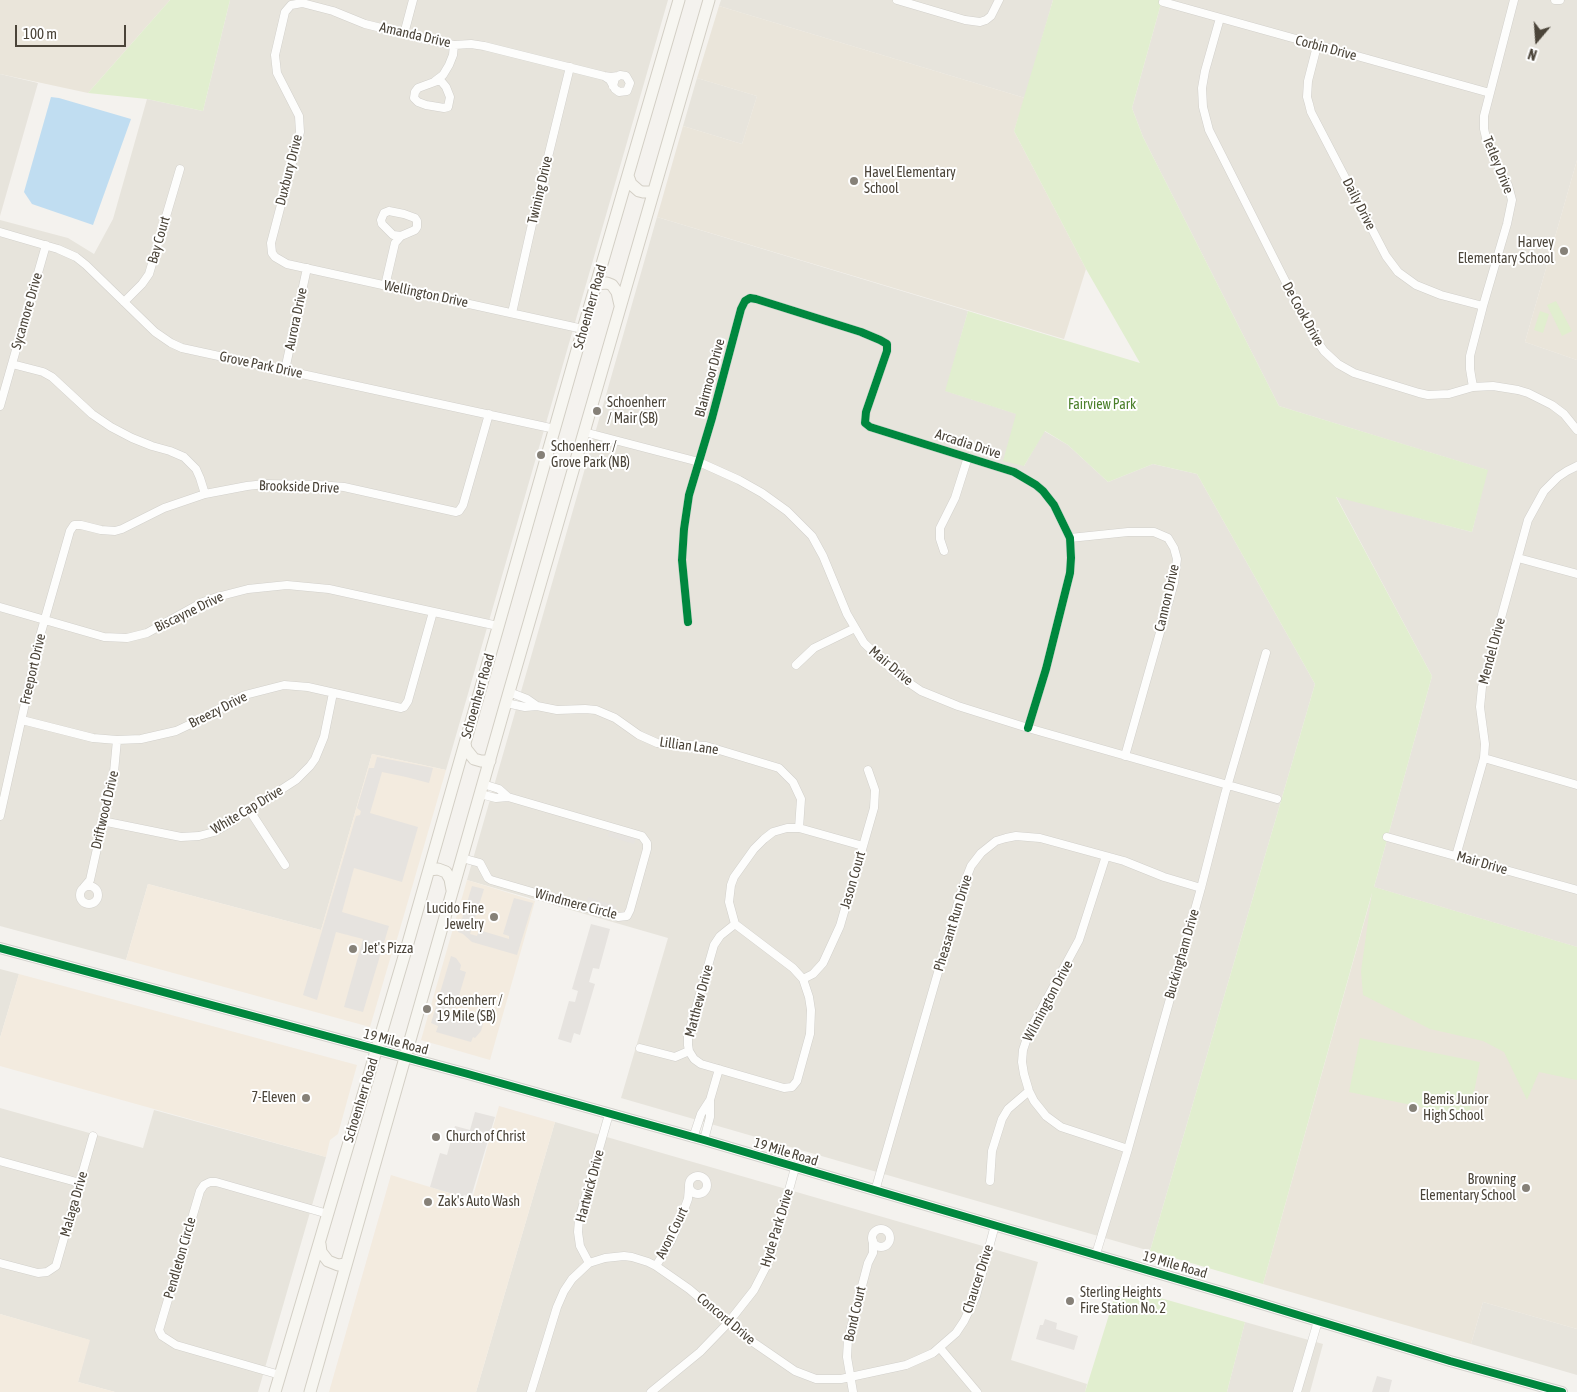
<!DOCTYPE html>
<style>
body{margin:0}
#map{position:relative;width:1577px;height:1392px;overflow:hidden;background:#f4f2ee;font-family:"Asap Condensed",sans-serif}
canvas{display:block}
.north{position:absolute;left:1512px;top:15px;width:50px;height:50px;-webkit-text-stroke:4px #fff;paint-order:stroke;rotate:198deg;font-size:14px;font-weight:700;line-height:20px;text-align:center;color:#4b4439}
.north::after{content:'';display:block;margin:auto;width:18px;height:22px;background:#4b4439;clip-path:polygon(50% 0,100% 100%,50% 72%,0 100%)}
.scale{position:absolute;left:15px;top:25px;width:111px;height:22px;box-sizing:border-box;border:2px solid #4b4439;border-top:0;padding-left:6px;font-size:15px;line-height:18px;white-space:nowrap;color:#4b4439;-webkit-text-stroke:4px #fff;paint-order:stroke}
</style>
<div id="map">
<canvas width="1577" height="1392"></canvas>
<div class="north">N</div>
<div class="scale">100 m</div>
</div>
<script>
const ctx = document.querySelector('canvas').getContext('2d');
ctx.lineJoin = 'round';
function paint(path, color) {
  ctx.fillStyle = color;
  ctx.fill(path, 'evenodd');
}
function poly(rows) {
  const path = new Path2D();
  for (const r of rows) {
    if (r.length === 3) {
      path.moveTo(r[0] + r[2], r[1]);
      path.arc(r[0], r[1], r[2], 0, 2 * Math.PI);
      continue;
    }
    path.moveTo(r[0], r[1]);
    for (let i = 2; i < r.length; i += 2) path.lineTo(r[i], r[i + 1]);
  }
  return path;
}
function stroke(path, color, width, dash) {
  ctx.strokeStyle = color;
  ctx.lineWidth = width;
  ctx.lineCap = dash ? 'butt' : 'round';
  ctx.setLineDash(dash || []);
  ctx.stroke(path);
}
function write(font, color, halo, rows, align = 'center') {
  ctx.font = font + ' "Asap Condensed",sans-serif';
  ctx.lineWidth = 4;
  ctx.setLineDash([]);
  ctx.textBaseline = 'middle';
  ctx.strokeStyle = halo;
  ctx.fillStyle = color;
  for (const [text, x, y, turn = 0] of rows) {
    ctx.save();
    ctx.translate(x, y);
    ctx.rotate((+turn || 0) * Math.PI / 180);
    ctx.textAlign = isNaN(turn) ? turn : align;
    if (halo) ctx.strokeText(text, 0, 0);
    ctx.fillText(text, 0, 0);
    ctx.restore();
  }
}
const residential = poly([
 [230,0,668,0,446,770,372,754,321,930,148,884,126,960,0,926,0,220,68,238,94,254,113,219,147,99,203,111],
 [721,0,1053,0,1025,98,719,6],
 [1162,0,1577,0,1577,160,1525,342,1577,360,1577,947,1374,887,1432,676,1336,496,1472,532,1487,470,1279,406,1143,137,1132,108],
 [0,74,38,83,0,216],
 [697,78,757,96,742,144,683,126],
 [657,217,968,311,946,391,1017,414,1024,466,1044,431,1068,445,1108,482,1153,464,1197,474,1315,684,1150,1251,621,1098,668,938,467,880],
 [0,969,19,974,0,1038],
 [0,1108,143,1148,154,1110,326,1157,258,1392,115,1392,78,1382,89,1340,0,1314],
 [555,1122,1038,1262,1011,1360,1087,1384,1085,1392,476,1392],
 [1483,1302,1577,1329,1577,1375,1471,1344],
 [1245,1322,1323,1344,1310,1392,1227,1392]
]);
const commercial = poly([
 [372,754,446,770,395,946,393,949,370,1027,126,960,148,884,321,930],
 [467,880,535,901,490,1060,421,1040],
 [19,974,357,1065,338,1134,330,1140,326,1157,0,1066,0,1038],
 [499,1106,555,1122,476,1392,329,1392,391,1175,472,1200],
 [0,1314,90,1340,78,1382,115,1392,0,1392]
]);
const education = poly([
 [0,0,170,0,88,93,0,74],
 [719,6,1025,98,1014,131,1086,269,1064,339,657,217,683,126,742,144,757,96,697,78],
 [1577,160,1577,360,1525,342],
 [1374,887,1577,947,1577,1329,1483,1302,1471,1344,1263,1284]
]);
const green = poly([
 [170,0,230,0,203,111,147,99,88,93],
 [1053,0,1162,0,1132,108,1143,137,1279,406,1488,470,1472,532,1336,497,1432,676,1374,887,1577,947,1577,1080,1539,1072,1527,1100,1504,1052,1483,1041,1430,1029,1363,995,1361,971,1372,893,1263,1284,1150,1251,1315,684,1197,474,1153,464,1108,482,1068,445,1045,431,1024,466,1003,461,1016,414,945,391,968,311,1140,363,1086,269,1014,131],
 [1556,301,1572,331,1562,336,1547,305],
 [1540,311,1549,314,1543,333,1534,330],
 [1360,1038,1480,1062,1469,1117,1349,1092],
 [1118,1286,1245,1322,1227,1392,1085,1392]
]);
const parking = poly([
 [377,757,433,768,429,783,406,777,382,772,370,813,418,827,402,882,354,868,342,912,389,926,363,1012,344,1007,363,939,336,932,317,1000,303,995,356,816,360,815,361,811,357,808,369,768,374,768],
 [610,830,636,838,634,844,608,836],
 [472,886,484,889,470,934,477,936,479,930,509,939,509,936,503,934,514,898,533,903,517,955,472,942,463,934,458,932],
 [588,897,616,906,615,912,586,903],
 [591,924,610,929,599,969,593,968,589,982,595,984,580,1035,574,1033,571,1043,558,1039,569,1001,575,1002,578,991,572,989],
 [451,956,456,958,461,965,460,970,466,972,455,1009,450,1008,449,1010,457,1022,462,1018,483,1024,481,1031,475,1038,473,1037,471,1042,436,1032,438,1026,431,1023],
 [475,1112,495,1117,471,1197,464,1195,463,1197,430,1187,440,1153,447,1155,455,1126,470,1130],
 [1045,1319,1057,1323,1056,1329,1078,1336,1074,1350,1036,1339,1040,1325,1043,1325],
 [1377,1376,1392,1380,1389,1392,1372,1392]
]);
const water = poly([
 [51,97,59,98,131,119,93,225,32,204,24,192]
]);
const minor = poly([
 [897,0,965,20,980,22,986,20,991,16,999,0],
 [1555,0,1560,0],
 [1163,2,1490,93],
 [1220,18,1205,71,1202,88,1203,107,1209,130,1312,334,1324,351,1338,364,1354,373,1419,393,1428,395,1449,394,1473,387,1493,386,1518,390,1528,393,1552,405,1564,414,1577,430],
 [404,34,413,0],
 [1317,46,1308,81,1307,97,1309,104,1311,112,1386,256,1398,272,1416,285,1441,295,1483,306],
 [604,76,610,80,615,89,619,92,627,91,630,83,626,76,620,75,615,78,613,86],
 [435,81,443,75,449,65,453,55,454,45],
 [437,81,441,81,446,87,450,97,448,107,444,108,426,105,418,102,414,98,415,92,418,88,437,81],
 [389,211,404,214,415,218,417,221,417,227,415,230,401,236,393,235,382,224,381,220,384,213,389,211],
 [0,232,58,249,76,257,86,265,155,332,171,343,182,348,555,429],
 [385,286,395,243,401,236],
 [124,302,142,284,149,274,180,169],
 [512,313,537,202,570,67],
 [583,329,287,264,275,257,272,253,271,243,300,132,299,116,277,73,275,55,285,12,291,5,302,3,333,11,365,24,438,42,454,45,471,44,484,46,604,76,611,77,618,76],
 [12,364,43,372,52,377,92,414,111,427,132,438,152,446,170,451,184,457,196,469,200,478,205,494],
 [285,370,307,268],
 [1473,387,1470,369,1470,356,1483,306,1507,224,1512,200,1508,185,1488,146,1484,129,1484,116,1514,0],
 [0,406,46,245],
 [584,432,699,462,739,480,762,493,787,511,812,536,823,556,847,614,864,643,899,676,921,691,958,706,1028,728,1277,799],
 [1070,538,1128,532,1154,532,1168,538,1174,548,1177,559,1174,583,1125,756],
 [944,551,940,539,940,528,955,498,968,457],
 [1518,558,1577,574],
 [0,607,104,637,127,638,147,633,203,602,217,597,248,589,287,585,329,589,498,626],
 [688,622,682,560,684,529,689,495,712,418,741,309,745,301,750,298,756,299,861,332,880,340,887,344,887,351,866,412,865,423,870,427,1014,472,1036,485,1043,491,1054,505,1070,538,1071,558,1070,573,1046,669,1028,728],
 [796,665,814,648,855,628],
 [509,692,527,699,537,706],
 [506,703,525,707,537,706,557,710,585,709,596,710,615,718,639,735,657,743,706,746,779,768,793,782,801,799,799,828],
 [22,720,93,738,117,740,141,739,176,731,195,722,245,695,284,685,308,687,401,708,404,707,408,701,433,612],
 [1484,758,1577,785],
 [480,794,496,798,508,797,499,789,483,784],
 [250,811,285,865],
 [0,816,40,636,70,531,74,525,81,525,101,530,115,531,122,529,164,508,205,494,247,486,265,484,318,485,344,487,456,512,459,511,463,505,489,414],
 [102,821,181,837,199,836,214,832,228,824,296,780,310,766,315,759,324,737,333,693],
 [1387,837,1577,890],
 [1106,856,1079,940,1029,1032,1023,1050,1022,1062,1024,1074,1029,1091,1034,1101,1046,1116,1061,1127,1128,1149],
 [1456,856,1484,758,1485,744,1480,707,1482,687,1528,520,1544,491,1558,477,1567,471,1577,466],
 [462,858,480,863,488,878,491,880,618,917,627,916,630,910,647,849,647,843,642,836,508,797],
 [89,895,9],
 [84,887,90,880,114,772,117,740],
 [735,924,720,936,714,945,688,1036,688,1045,689,1051,694,1059,701,1064,784,1088,792,1087,797,1081,810,1034,811,1010,809,997,803,979,793,968,735,924,729,902,731,885,734,877,754,849,764,839,773,832,787,828,799,828,863,846],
 [803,979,813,974,823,963,840,926,874,808,875,790,868,770],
 [640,1048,675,1057,689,1051],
 [710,1100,719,1069],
 [693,1138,701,1114,710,1100,710,1117,704,1140],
 [0,1161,80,1183],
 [698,1185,9],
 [990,1181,992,1151,1002,1119,1008,1109,1029,1091],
 [875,1191,962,889,971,866,981,853,996,841,1006,838,1016,836,1040,838,1124,861,1164,877,1201,888],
 [881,1238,9],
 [1096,1254,1128,1149,1201,888,1225,794,1266,653],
 [0,1263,38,1273,47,1272,56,1266,93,1136],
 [589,1263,580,1246,578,1232,579,1219,609,1114],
 [656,1266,671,1241,681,1218,688,1199,689,1187],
 [940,1348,977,1392],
 [280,1375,176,1345,162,1336,159,1330,200,1191,204,1185,210,1182,216,1182,328,1214],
 [531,1392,557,1307,564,1291,572,1279,589,1263,605,1258,624,1256,632,1257,648,1262,656,1266,689,1289,747,1338,795,1371,816,1379,841,1379,906,1365,933,1353,956,1333,964,1321,976,1296,995,1225],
 [651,1392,700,1352,728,1323,754,1290,770,1259,795,1168],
 [853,1392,847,1357,848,1339,868,1263,873,1253,873,1241],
 [1297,1392,1318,1321]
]);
const tertiary = poly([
 [0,948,468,1074,704,1140,1232,1295,1450,1361,1562,1392]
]);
const secondary = poly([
 [628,176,631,184,639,191,643,192,653,192],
 [596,284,607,283,612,285,617,292,620,305],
 [465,743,466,749,474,759,481,761,490,761],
 [429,870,438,869,446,872,450,879,452,890],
 [320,1244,321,1252,328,1261,338,1265,346,1264],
 [275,1392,408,943,583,329,679,0],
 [310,1392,509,692,709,0]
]);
const cycleway = poly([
 [688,622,682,560,684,529,689,495,712,418,741,309,745,301,750,298,756,299,861,332,880,340,887,344,887,351,866,412,865,423,870,427,1014,472,1036,485,1043,491,1054,505,1070,538,1071,558,1070,573,1046,669,1028,728],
 [0,948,468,1074,704,1140,1232,1295,1450,1361,1562,1392]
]);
const markers = [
 [854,181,5,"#868178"],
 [1564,251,5,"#868178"],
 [597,411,5,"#868178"],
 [541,455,5,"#868178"],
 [494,917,5,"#868178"],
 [353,949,5,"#868178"],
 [427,1009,5,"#868178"],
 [306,1098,5,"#868178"],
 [1413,1108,5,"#868178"],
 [436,1137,5,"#868178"],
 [1526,1188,5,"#868178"],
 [428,1202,5,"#868178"],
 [1070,1301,5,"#868178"]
];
const streetNames = [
 ["Amanda Drive",415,35,13],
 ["Corbin Drive",1326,48,15],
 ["Tetley Drive",1498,165,68],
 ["Duxbury Drive",289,170,-76],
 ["Twining Drive",540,190,-77],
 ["Daily Drive",1359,204,63],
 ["Bay Court",159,240,-74],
 ["Wellington Drive",426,294,12],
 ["Schoenherr Road",590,307,-74],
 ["Sycamore Drive",27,311,-74],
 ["De Cook Drive",1303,314,61],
 ["Aurora Drive",296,319,-78],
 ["Grove Park Drive",261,365,12],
 ["Blairmoor Drive",710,378,-75],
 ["Arcadia Drive",968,444,18],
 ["Brookside Drive",299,487,2],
 ["Cannon Drive",1167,598,-77],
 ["Biscayne Drive",189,612,-26],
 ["Mendel Drive",1492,651,-75],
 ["Mair Drive",891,666,40],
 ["Freeport Drive",33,669,-77],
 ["Schoenherr Road",478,696,-74],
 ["Breezy Drive",218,710,-27],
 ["Lillian Lane",689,746,8],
 ["Driftwood Drive",105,810,-77],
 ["White Cap Drive",247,810,-31],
 ["Mair Drive",1482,863,16],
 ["Jason Court",853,880,-74],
 ["Windmere Circle",576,904,15],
 ["Pheasant Run Drive",953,923,-73],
 ["Buckingham Drive",1182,954,-74],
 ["Matthew Drive",699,1001,-75],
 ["Wilmington Drive",1048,1001,-62],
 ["19 Mile Road",396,1042,15],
 ["Schoenherr Road",361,1100,-73],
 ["19 Mile Road",786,1152,17],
 ["Hartwick Drive",590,1186,-75],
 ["Malaga Drive",74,1204,-74],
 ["Hyde Park Drive",777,1228,-73],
 ["Avon Court",672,1233,-64],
 ["Pendleton Circle",180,1258,-74],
 ["19 Mile Road",1175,1265,16],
 ["Chaucer Drive",978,1279,-72],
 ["Bond Court",855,1314,-77],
 ["Concord Drive",726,1319,40]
];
const poiNames = [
 ["Havel Elementary",864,173],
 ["School",864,189],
 ["Harvey",1554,243,"right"],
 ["Elementary School",1554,259,"right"],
 ["Schoenherr",607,403],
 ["/ Mair (SB)",607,419],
 ["Schoenherr /",551,447],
 ["Grove Park (NB)",551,463],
 ["Lucido Fine",484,909,"right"],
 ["Jewelry",484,925,"right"],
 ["Jet's Pizza",363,949],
 ["Schoenherr /",437,1001],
 ["19 Mile (SB)",437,1017],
 ["7-Eleven",296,1098,"right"],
 ["Bemis Junior",1423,1100],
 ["High School",1423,1116],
 ["Church of Christ",446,1137],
 ["Browning",1516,1180,"right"],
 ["Elementary School",1516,1196,"right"],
 ["Zak's Auto Wash",438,1202],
 ["Sterling Heights",1080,1293],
 ["Fire Station No. 2",1080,1309]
];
const parkNames = [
 ["Fairview Park",1102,405]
];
paint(residential, '#e7e4dc');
paint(commercial, '#f3ebdf');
paint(education, '#eae5da');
paint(green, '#e1eecf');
paint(parking, '#e6e3df');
paint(water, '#c0ddf1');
stroke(minor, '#d2d0cb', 9);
stroke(tertiary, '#d2d0cb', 12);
stroke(secondary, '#d3cfc5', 13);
stroke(minor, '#fdfdfc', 8);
stroke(tertiary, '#fdfdfc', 10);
stroke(secondary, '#f7f6f1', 11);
stroke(cycleway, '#00873e', 8);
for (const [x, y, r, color] of markers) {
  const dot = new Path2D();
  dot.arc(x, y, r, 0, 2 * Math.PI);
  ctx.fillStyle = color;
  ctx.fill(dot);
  stroke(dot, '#fff', 2);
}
write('14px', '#4b4439', '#fff', streetNames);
write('14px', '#4b4439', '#fff', poiNames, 'left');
write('14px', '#4a7f2a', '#fff', parkNames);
</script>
